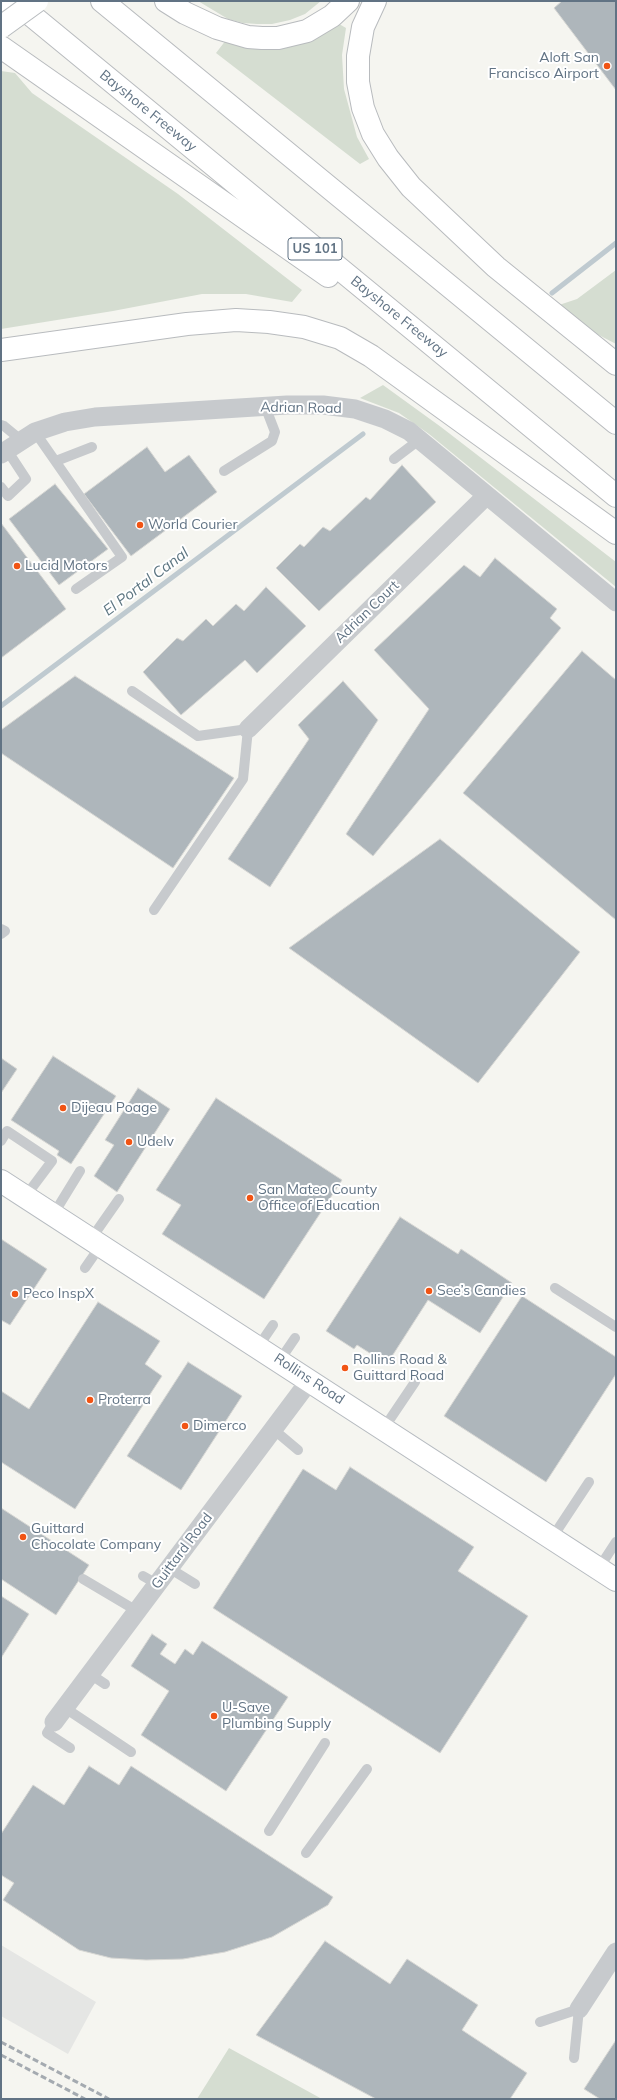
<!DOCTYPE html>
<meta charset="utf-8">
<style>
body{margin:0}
#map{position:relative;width:617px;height:2100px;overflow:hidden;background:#f5f5f0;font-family:Mulish,sans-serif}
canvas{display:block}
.frame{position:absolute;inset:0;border:2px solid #617384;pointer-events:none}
</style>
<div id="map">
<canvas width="617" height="2100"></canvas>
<div class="frame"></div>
</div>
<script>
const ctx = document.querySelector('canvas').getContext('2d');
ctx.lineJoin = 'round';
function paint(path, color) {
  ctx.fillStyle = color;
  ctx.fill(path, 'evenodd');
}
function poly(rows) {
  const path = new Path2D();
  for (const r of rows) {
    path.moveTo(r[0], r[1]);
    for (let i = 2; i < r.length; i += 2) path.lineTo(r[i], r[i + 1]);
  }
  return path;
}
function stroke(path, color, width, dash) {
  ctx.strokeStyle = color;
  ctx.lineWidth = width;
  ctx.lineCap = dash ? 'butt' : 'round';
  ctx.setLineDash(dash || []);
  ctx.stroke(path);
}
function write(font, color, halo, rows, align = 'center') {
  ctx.font = font + ' Mulish,sans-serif';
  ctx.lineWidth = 4;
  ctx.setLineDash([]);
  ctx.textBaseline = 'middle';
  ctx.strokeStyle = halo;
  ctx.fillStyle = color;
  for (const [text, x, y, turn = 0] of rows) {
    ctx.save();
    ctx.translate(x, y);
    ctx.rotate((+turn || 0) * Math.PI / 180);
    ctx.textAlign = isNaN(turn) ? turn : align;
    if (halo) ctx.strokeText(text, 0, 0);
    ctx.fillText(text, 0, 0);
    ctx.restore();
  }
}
const built = poly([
 [1,1945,96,2002,68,2054,1,2016]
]);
const green = poly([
 [198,1,321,1,305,14,290,20,272,24,257,24,243,23,228,19],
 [334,21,346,28,342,55,344,89,357,137,369,159,360,164,216,53,226,40],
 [1,71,15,73,32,93,178,194,302,290,292,302,246,294,202,294,113,311,1,329],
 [616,270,616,344,593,332,559,305,577,299],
 [383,385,441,427,616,562,616,587,429,434,399,413,360,398],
 [229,2048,322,2099,197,2099]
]);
const stream = poly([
 [552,293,616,243],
 [1,706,363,434]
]);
const building = poly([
 [562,1,616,1,616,90,554,8,562,1],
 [147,447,165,472,189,455,217,492,131,556,84,494,147,447],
 [402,465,436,502,319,611,276,568,300,544,304,547,323,527,330,531,366,497,370,500,402,465],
 [55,484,108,549,59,585,9,519,55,484],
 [1,523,66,609,1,658,1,523],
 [495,558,557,609,550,618,561,628,373,856,346,834,429,709,374,650,464,565,480,577,495,558],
 [266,587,306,626,257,673,245,660,181,715,143,672,177,638,183,641,206,619,213,626,236,604,244,611,266,587],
 [582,651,616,680,616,920,463,793,582,651],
 [75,676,234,778,173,868,1,753,1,730,75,676],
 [343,681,378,720,270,887,228,859,309,739,298,725,343,681],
 [440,839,580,952,478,1083,289,948,440,839],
 [53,1056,116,1096,71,1164,57,1155,59,1151,11,1120,53,1056],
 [1,1058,17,1069,1,1093,1,1058],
 [138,1088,170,1109,117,1192,94,1176,114,1145,105,1140,138,1088],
 [216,1098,342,1180,264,1299,162,1234,181,1205,156,1190,216,1098],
 [400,1217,458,1254,461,1249,512,1283,480,1333,428,1300,387,1364,357,1345,354,1349,326,1331,400,1217],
 [1,1239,47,1269,10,1325,1,1320,1,1239],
 [522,1296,616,1357,616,1374,546,1482,444,1416,522,1296],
 [98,1302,160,1341,145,1364,162,1376,75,1509,1,1462,1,1391,29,1409,98,1302],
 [188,1362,242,1396,181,1490,127,1456,188,1362],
 [350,1467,474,1547,458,1571,528,1616,440,1753,213,1608,303,1469,336,1490,350,1467],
 [1,1508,89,1565,56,1615,1,1579,1,1508],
 [1,1596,29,1614,1,1658,1,1596],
 [152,1634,167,1644,160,1654,175,1664,185,1649,193,1655,202,1641,288,1697,226,1791,141,1735,169,1691,131,1666,152,1634],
 [89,1766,119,1785,131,1766,333,1897,328,1905,272,1937,225,1952,183,1959,146,1960,111,1958,79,1950,3,1900,14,1883,1,1875,1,1834,33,1785,64,1805,89,1766],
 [325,1941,390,1984,407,1959,478,2005,462,2030,527,2073,510,2099,376,2099,256,2035,325,1941],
 [616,2040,616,2099,600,2099,584,2089,616,2040]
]);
const lane = poly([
 [1,425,4,426,21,440],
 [35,432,122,557,76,589],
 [394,459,419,440],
 [56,461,92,447],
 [224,471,272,441,275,432,265,406],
 [1,487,8,496,26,479,7,450],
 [132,691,198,736,248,729,243,779,154,910],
 [1,929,5,931,1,934],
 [1,1141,7,1131,52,1161,25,1197],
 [53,1215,80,1171],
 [91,1239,119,1199],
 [85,1268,101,1245],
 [555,1288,616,1327],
 [258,1347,273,1325],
 [280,1360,295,1338],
 [384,1428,415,1382],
 [273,1429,298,1450],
 [552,1538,589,1482],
 [169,1568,195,1584],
 [599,1568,616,1542],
 [143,1576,157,1584],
 [83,1579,137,1611],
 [90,1674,105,1684],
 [65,1708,131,1752],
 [54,1722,47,1733,70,1748],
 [269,1831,325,1743],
 [306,1853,367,1769],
 [540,2022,579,2009,574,2058]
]);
const street = poly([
 [1,454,35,432,65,422,95,417,287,405,323,405,355,409,385,419,409,431,616,602],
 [248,729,486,496],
 [54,1722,310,1380],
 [579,2009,616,1952]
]);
const secondary = poly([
 [1,1181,616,1580]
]);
const primary = poly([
 [1,2,2,1]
]);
const highway = poly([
 [14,1,616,496],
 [102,1,616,423],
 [166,1,185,13,217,28,248,37,262,38,278,38,307,31,332,16,348,1],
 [375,1,363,27,358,56,358,82,363,108,373,134,388,158,411,187,496,267,616,364],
 [1,47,328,276],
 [1,350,187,324,236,320,269,322,304,327,340,338,371,356,616,533]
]);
const rail = poly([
 [1,2042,109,2099],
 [1,2055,85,2099]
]);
const primaryBridge = poly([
 [1,27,37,1]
]);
const markers = [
 [607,66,4,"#f15414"],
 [140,525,4,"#f15414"],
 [17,566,4,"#f15414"],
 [63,1108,4,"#f15414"],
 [129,1142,4,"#f15414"],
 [250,1198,4,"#f15414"],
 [429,1291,4,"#f15414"],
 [15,1294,4,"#f15414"],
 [345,1368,4,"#f15414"],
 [90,1400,4,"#f15414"],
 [185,1426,4,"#f15414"],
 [23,1537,4,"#f15414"],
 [214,1716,4,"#f15414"]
];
const shields = [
 [315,249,54]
];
const shieldNames = [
 ["US 101",315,249]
];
const poiNames = [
 ["Aloft San",599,58,"right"],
 ["Francisco Airport",599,74,"right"],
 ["World Courier",148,525],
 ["Lucid Motors",25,566],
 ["Dijeau Poage",71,1108],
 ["Udelv",137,1142],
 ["San Mateo County",258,1190],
 ["Office of Education",258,1206],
 ["See’s Candies",437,1291],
 ["Peco InspX",23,1294],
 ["Rollins Road &",353,1360],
 ["Guittard Road",353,1376],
 ["Proterra",98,1400],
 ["Dimerco",193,1426],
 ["Guittard",31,1529],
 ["Chocolate Company",31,1545],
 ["U-Save",222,1708],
 ["Plumbing Supply",222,1724]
];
const streetNames = [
 ["Bayshore Freeway",148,111,39],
 ["Bayshore Freeway",399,317,39],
 ["Adrian Road",301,408,1],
 ["Adrian Court",367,612,-44],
 ["Rollins Road",309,1379,33],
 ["Guittard Road",182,1551,-53]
];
const waterNames = [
 ["El Portal Canal",146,582,-37]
];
paint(built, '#e5e6e4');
paint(green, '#d5ddd1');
stroke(stream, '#bfcad0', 5);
paint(building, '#aeb6bb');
stroke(building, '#d6d6d3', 1);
stroke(secondary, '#b6bbc0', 24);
stroke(primary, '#b7bbbe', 24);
stroke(highway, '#b8bbbe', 24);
stroke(lane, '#c7cacd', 10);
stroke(street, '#c7cacd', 19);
stroke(secondary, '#fff', 22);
stroke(primary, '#fff', 22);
stroke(highway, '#fff', 22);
stroke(rail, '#a4aab0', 3, [6, 3]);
stroke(primaryBridge, '#b7bbbe', 24, []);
stroke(primaryBridge, '#fff', 22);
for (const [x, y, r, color] of markers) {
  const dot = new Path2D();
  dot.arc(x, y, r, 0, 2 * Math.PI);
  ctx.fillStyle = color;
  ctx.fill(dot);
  stroke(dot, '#fff', 1.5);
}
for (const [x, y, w] of shields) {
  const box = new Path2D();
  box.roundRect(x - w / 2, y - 11, w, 22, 3);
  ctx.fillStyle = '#fff';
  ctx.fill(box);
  stroke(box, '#617384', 1);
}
write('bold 13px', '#617384', null, shieldNames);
write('14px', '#617384', '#fff', poiNames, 'left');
write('14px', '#617384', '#fff', streetNames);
write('italic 15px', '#5d7682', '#fff', waterNames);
</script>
